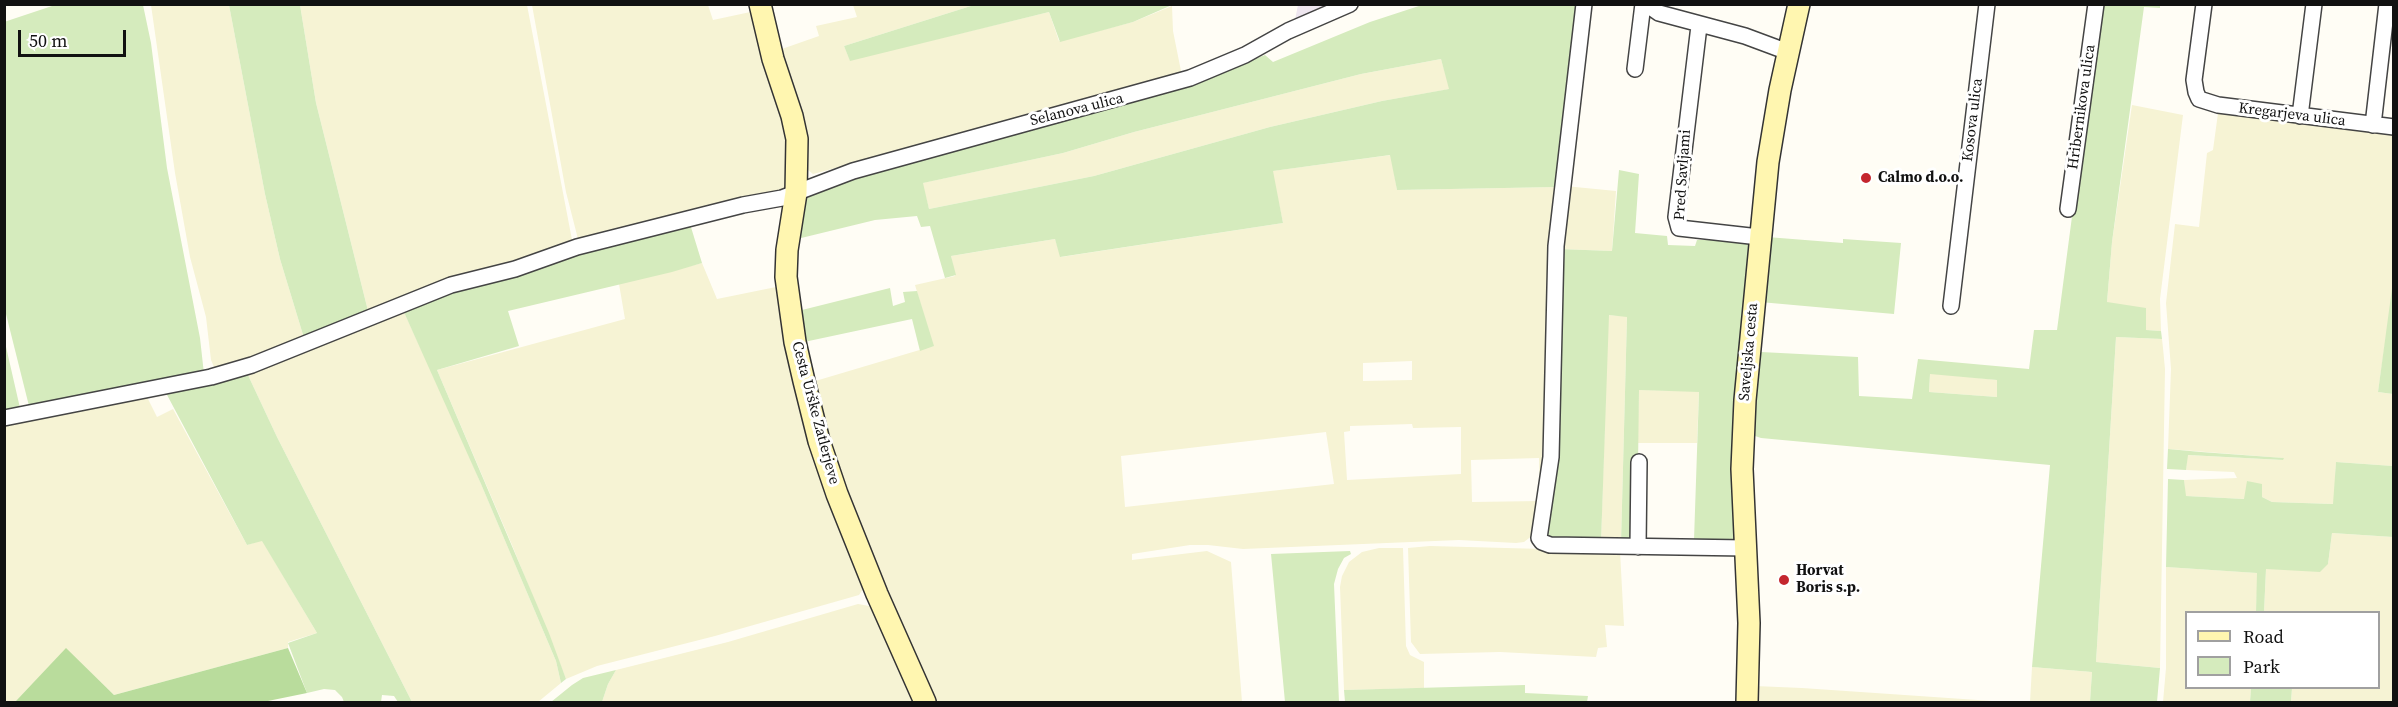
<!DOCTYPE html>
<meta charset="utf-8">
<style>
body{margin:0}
#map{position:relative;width:2398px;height:707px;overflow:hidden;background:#fffdf5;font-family:"Source Serif 4",serif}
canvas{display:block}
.frame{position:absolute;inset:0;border:6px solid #111;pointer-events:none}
.legend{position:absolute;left:2185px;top:611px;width:195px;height:78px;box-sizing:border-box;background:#fff;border:2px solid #a0a0a0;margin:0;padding:8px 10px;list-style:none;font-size:18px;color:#111}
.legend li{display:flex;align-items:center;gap:12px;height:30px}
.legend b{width:30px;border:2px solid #a0a0a0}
.scale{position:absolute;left:18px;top:30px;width:108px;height:27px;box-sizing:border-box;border:3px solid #111;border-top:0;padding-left:8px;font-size:18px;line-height:21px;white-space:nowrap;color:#111;-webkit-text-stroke:4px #fff;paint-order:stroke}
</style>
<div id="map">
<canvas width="2398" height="707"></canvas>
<div class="frame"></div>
<ul class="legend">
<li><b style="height:8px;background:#fff6b0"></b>Road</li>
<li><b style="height:16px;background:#d5ebbd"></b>Park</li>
</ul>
<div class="scale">50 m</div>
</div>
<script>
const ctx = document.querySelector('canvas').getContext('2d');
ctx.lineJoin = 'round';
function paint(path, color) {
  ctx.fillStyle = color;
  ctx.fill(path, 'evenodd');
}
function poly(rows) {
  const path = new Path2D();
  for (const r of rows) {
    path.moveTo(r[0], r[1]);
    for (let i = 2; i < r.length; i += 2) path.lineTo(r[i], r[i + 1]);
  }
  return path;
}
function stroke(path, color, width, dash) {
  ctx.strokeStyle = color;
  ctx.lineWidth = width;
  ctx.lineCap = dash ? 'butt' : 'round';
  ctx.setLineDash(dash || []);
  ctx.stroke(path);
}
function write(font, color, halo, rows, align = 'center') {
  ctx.font = font + ' "Source Serif 4",serif';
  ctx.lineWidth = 6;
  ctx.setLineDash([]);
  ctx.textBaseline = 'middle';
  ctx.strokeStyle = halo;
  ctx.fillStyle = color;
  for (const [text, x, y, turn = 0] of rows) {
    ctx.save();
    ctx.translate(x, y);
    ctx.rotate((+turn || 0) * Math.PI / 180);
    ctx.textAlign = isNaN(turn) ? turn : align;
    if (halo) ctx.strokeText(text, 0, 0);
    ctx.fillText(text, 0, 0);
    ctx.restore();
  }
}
const industrial = poly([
 [1298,5,1332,5,1295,20]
]);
const farmland = poly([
 [927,4,943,6,944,5,974,5,844,46,850,60,1049,12,1059,41,1133,22,1172,6,1173,31,1181,71,1177,77,813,174,808,170,779,50,819,36,816,26,857,17,853,5],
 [151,5,229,5,265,194,280,259,304,338,219,372,214,367,211,360,206,317,190,257,175,173],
 [300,5,527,5,573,245,368,311,316,103],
 [532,5,708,5,713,20,755,11,786,125,789,188,783,192,579,243,566,192],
 [1441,59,1450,89,1382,101,1270,127,1094,176,929,209,922,183,1063,153,1134,132,1361,74],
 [2132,105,2183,115,2160,299,2161,331,2146,330,2107,302,2112,242],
 [2218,113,2393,132,2394,281,2378,392,2393,394,2393,466,2336,462,2334,504,2272,502,2262,497,2248,481,2245,499,2185,496,2184,480,2237,478,2234,472,2186,470,2187,455,2283,460,2283,458,2168,449,2171,369,2166,303,2175,224,2199,227,2207,153,2213,150],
 [1391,155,1397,190,1557,187,1552,233,1545,484,1541,511,1533,535,1524,542,1516,543,1459,540,1243,549,1208,545,1190,545,1132,554,1132,560,1207,551,1231,562,1242,702,932,702,854,519,833,458,812,382,933,346,915,285,955,276,951,256,1055,239,1061,257,1283,223,1272,171],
 [1412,361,1412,380,1363,381,1363,363],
 [1412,424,1413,428,1461,427,1461,474,1347,480,1344,432,1350,431,1350,426],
 [1326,432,1334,484,1125,507,1121,456],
 [1539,458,1540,501,1472,502,1471,460],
 [1565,186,1616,191,1612,251,1559,249],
 [702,263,717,299,776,287,783,320,863,589,859,595,715,636,597,666,566,679,512,545,437,370,625,319,619,284],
 [403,310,454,420,556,661,561,683,538,702,412,702,277,437,247,373],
 [1608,315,1627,316,1621,543,1601,542],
 [2116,337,2162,339,2163,348,2165,369,2160,668,2096,662],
 [1930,373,1998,380,1997,397,1929,392],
 [1639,390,1699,391,1697,443,1637,443],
 [147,397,157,417,173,409,247,545,262,540,317,633,288,642,288,648,114,695,66,649,15,702,5,702,5,425],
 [2332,533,2393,537,2393,702,2291,702,2292,688,2378,688,2378,612,2264,612,2266,569,2328,564],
 [1430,546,1620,551,1624,626,1605,625,1607,647,1598,648,1596,657,1500,652,1420,654,1411,642,1408,548],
 [1379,548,1403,548,1406,646,1410,655,1424,662,1424,688,1344,690,1340,587,1342,576,1349,562,1362,552],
 [2166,567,2258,573,2256,612,2186,612,2186,688,2251,688,2250,702,2163,702,2166,668],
 [858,604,869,606,878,615,916,702,602,702,608,684,616,670,728,642],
 [2032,667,2092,672,2090,702,2030,702],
 [1755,686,1802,688,2007,702,1754,702]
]);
const green = poly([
 [55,5,143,5,151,43,167,168,200,338,204,374,30,410,5,310,4,22],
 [229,5,300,5,316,103,368,311,304,338,280,259,265,194],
 [974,5,974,4,1172,5,1133,22,1060,42,1049,12,850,61,844,46],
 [1422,5,1580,5,1557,187,1397,190,1390,155,1273,171,1283,223,1060,257,1055,239,987,250,951,256,956,275,945,278,930,226,921,227,917,216,875,220,793,240,805,200,816,191,830,185,944,150,1168,93,1265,55,1273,62,1370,22],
 [1441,59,1449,89,1382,101,1270,127,1094,176,929,209,923,183,1063,153,1134,132,1361,74],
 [2100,5,2160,5,2160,8,2144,7,2112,242,2107,302,2146,308,2146,330,2161,331,2162,339,2116,337,2096,662,2160,668,2157,702,2090,702,2092,672,2032,667,2050,465,1761,438,1755,436,1751,431,1755,356,1761,352,1858,357,1859,396,1912,399,1918,359,2029,369,2034,330,2057,330],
 [1930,374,1997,380,1997,397,1929,392],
 [1619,170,1639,174,1635,233,1667,236,1668,245,1695,246,1697,240,1749,240,1733,445,1736,541,1694,540,1699,392,1639,390,1637,541,1621,543,1627,317,1609,315,1601,542,1544,538,1559,249,1612,251],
 [690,224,702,263,672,272,508,311,519,346,437,370,549,633,566,679,561,683,556,661,481,484,403,310,422,301,559,262,573,254],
 [1767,237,1843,243,1843,239,1901,243,1894,314,1760,302],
 [2393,281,2393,394,2378,392],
 [890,288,893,306,905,302,903,292,917,291,934,346,920,351,912,319,804,342,798,311],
 [4,338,20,408,4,415],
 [247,373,277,437,412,702,398,702,394,696,382,695,381,702,344,702,342,697,335,690,324,689,307,693,288,643,317,633,262,541,247,545,166,393],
 [2168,449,2201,452,2284,458,2283,460,2188,455,2186,470,2167,469],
 [2336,462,2393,466,2393,537,2332,533,2328,564,2320,572,2266,569,2264,612,2256,612,2257,573,2166,567,2168,479,2184,480,2186,496,2244,499,2247,481,2262,484,2262,497,2272,502,2333,504],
 [1350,551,1351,554,1344,558,1338,569,1334,584,1339,702,1285,702,1271,554],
 [616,670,608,684,602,702,551,702,572,685,583,678],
 [1525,685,1525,693,1588,696,1587,702,1345,702,1344,690],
 [2251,688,2292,688,2291,702,2250,702]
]);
const forest = poly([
 [66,648,114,695,288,648,307,693,263,702,15,702]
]);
const street = poly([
 [1584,4,1556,246,1551,457,1539,538,1542,542,1550,545,1746,548],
 [1646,4,1659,13,1745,36,1788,52],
 [2204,4,2194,80,2196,92,2199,99,2218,105,2394,127],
 [1699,26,1676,217,1679,228,1759,237],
 [1635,69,1643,4],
 [2300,116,2314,4],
 [2373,125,2387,4],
 [2068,209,2096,4],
 [1951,306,1987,4],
 [4,418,211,377,252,365,451,285,515,269,577,247,743,205,782,198,853,171,1190,78,1245,55,1288,31,1350,4],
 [1638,547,1639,462]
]);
const secondary = poly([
 [760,4,773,59,792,116,797,139,796,193,787,250,786,277,795,342,804,381,819,441,837,494,877,594,925,702],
 [1747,702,1749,623,1742,469,1745,400,1768,162,1780,90,1799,4]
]);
const markers = [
 [1866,178,6,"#c4262e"],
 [1784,580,6,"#c4262e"]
];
const streetNames = [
 ["Hribernikova ulica",2082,107,-82],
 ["Selanova ulica",1077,110,-14],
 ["Kregarjeva ulica",2292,115,7],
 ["Kosova ulica",1973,120,-83],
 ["Pred Savljami",1683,175,-86],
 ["Saveljska cesta",1749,352,-85],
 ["Cesta Urške Zatlerjeve",815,413,75]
];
const poiNames = [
 ["Calmo d.o.o.",1878,178],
 ["Horvat",1796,571],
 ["Boris s.p.",1796,588]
];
paint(industrial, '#eee6ef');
paint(farmland, '#f6f3d4');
paint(green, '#d5ebbd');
paint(forest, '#b9dc9c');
stroke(street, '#444', 18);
stroke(secondary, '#333', 24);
stroke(street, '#fff', 15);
stroke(secondary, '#fff6b0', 21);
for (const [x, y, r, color] of markers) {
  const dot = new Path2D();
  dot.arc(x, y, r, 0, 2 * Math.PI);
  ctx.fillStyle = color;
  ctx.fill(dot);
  stroke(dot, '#fff', 2);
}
write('15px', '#111', '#fff', streetNames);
write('bold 15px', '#111', '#fff', poiNames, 'left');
</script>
